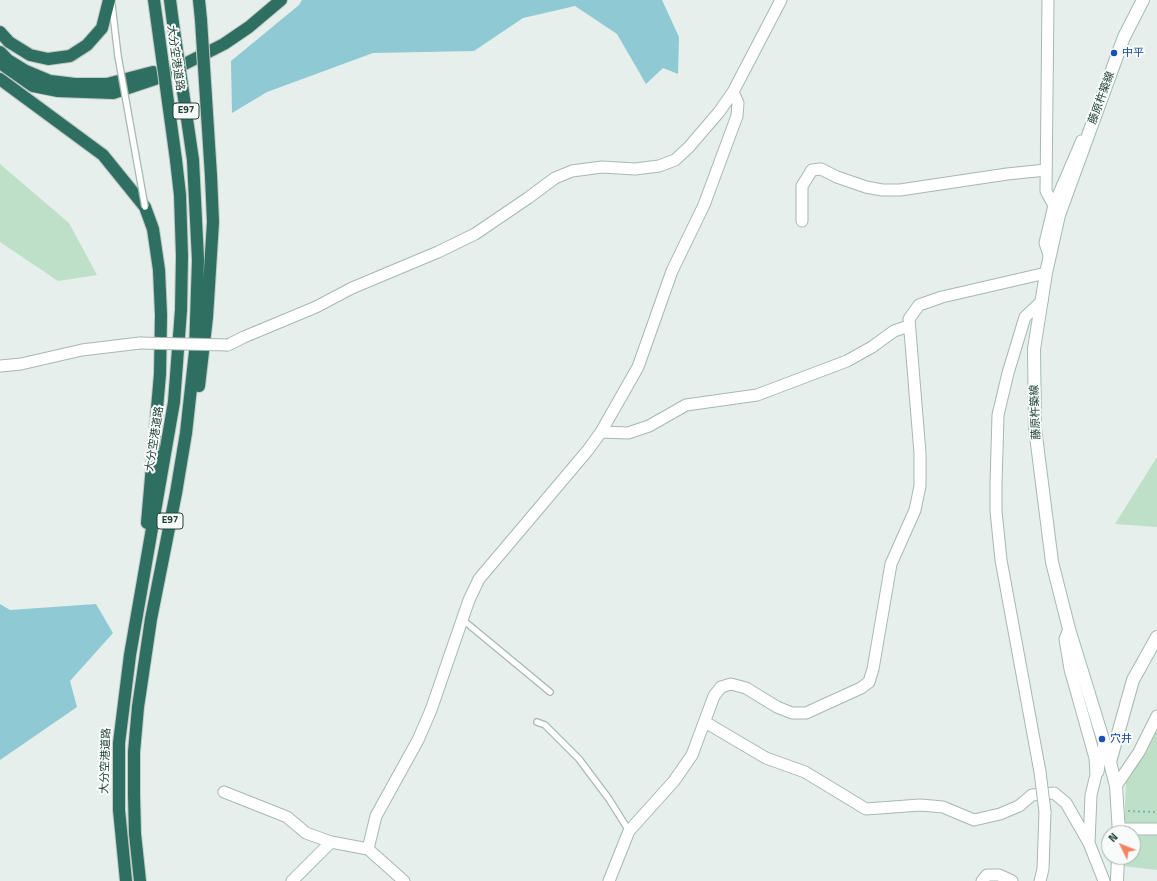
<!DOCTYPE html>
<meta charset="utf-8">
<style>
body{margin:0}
#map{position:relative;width:1157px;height:881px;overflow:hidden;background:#e6efeb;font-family:"Titillium Web",sans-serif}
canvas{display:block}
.north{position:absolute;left:1101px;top:825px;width:40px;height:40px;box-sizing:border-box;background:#f7fbf9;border:1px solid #a3b1ad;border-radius:50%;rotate:313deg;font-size:11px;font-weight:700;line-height:16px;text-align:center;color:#24423a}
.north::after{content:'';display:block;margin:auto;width:14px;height:18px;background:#f4845f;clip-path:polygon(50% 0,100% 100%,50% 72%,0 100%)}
</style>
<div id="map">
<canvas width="1157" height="881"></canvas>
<div class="north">N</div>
</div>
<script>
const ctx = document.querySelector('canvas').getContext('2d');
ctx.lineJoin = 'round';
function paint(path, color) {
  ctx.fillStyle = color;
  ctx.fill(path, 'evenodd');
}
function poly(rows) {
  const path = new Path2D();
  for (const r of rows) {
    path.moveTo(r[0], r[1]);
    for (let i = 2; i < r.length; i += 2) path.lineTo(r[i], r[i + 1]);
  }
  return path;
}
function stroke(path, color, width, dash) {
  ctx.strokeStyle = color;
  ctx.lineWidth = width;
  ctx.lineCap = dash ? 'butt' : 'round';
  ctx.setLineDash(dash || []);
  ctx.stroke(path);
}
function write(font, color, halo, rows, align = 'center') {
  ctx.font = font + ' "Titillium Web","Noto Sans JP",sans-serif';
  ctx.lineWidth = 4;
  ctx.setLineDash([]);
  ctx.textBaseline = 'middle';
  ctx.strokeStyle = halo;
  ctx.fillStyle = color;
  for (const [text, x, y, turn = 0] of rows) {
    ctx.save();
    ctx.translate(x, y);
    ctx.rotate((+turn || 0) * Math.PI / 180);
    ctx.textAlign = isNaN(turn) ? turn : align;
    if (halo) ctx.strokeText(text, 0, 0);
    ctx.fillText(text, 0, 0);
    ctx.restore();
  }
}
const green = poly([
 [0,164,69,223,97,275,58,281,0,242],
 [1157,457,1157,527,1115,524],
 [1157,723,1157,870,1122,866,1123,857,1133,857,1133,833,1124,833,1126,779]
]);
const water = poly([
 [302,0,662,0,679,37,678,74,663,68,646,84,617,34,575,6,523,18,474,51,373,53,267,92,232,113,231,61,299,5],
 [0,604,10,610,96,604,113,633,70,681,77,707,0,760]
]);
const path = poly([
 [1128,811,1157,812]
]);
const service = poly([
 [112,5,118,56],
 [463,620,550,692],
 [537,722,545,725,579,759,609,799,629,831]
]);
const pedestrian = poly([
 [1049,258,1044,243,1053,205,1081,140],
 [1099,772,1103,743]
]);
const minor = poly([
 [1048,0,1046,191,1059,215],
 [802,221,802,186,812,170,821,169,837,177,866,187,882,190,900,190,1007,174,1046,170],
 [228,345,244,337,316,307,352,288,438,252,475,234,528,198,555,178,572,171,602,167,635,169,659,166,675,160,689,147,719,112,733,92,781,0],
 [0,366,21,364,82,350,140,343],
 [601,432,628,433,649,426,686,405,757,395,847,361,872,347,894,331,909,326],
 [1069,629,1065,639,1070,669,1095,758,1096,775,1091,795,1089,843],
 [705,722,766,758,805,772,866,809,920,805,932,806,943,807,974,820,1000,814,1019,806,1032,795,1054,793,1066,803,1089,843,1104,881],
 [1040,772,1001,560,996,511,996,484,998,415,1008,373,1025,317,1042,301],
 [1116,786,1139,752,1157,716],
 [224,792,287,817,306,833,331,842,368,849,404,881],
 [1119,829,1157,829],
 [368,849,376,816,418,740,431,710,469,600,479,579,588,450,601,432,638,367,672,271,704,205,737,116,738,103,733,92],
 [292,881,331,842],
 [609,881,629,831,674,781,692,755,714,696,721,687,731,684,746,688,777,707,792,713,806,713,861,688,869,682,873,669,891,564,915,510,920,486,920,453,909,319,919,305,942,297,1046,273],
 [982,881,987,875,999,875,1012,881],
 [1040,881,1043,869,1045,812]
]);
const tertiary = poly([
 [1110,762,1133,680,1157,637]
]);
const secondary = poly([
 [1119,833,1116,786,1110,762,1069,629,1052,562,1035,428,1034,349,1046,273,1059,215,1124,37,1143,0],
 [1117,881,1118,857]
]);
const motorway = poly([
 [154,0,158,29],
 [170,0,173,23],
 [199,0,201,20],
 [0,32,9,42,30,55,48,59,70,56,87,45,102,28,109,0],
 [0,52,8,60,26,71,50,81,75,84,107,84,153,72],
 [0,63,33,86,58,91,113,93,155,79,224,44,249,27,281,0],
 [0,79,103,155,145,207,153,229,159,270,161,315,160,374,147,523],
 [199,386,207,317,213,222,211,176],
 [126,881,119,810,119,743,130,655,174,402,181,310,182,256,180,195,176,160],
 [140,881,135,834,134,795,134,752,138,707,151,619,176,493,186,433,195,352,198,260,193,160]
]);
const serviceBridge = poly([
 [118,56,145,207]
]);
const minorBridge = poly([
 [140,343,228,345],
 [1040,772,1045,812]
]);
const motorwayBridge = poly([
 [201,20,211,176],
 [173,23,193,160],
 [158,29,176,160]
]);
const markers = [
 [1114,53,4,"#1a4fb4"],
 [1102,739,4,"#1a4fb4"]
];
const shields = [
 [186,111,26],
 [170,521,26]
];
const shieldNames = [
 ["E97",186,111],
 ["E97",170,521]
];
const transitNames = [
 ["中平",1122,53],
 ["穴井",1110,739]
];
const streetNames = [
 ["大分空港道路",175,58,82],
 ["藤原杵築線",1102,98,-70],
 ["藤原杵築線",1036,412,-92],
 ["大分空港道路",155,439,-81],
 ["大分空港道路",106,761,-88]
];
paint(green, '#bfe0c8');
paint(water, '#8ec9d4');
stroke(service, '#a8b8b2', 8);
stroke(pedestrian, '#a8b8b2', 11);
stroke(minor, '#a8b8b2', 13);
stroke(tertiary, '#a8b8b2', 14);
stroke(secondary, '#a4bbb3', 14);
stroke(motorway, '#c2cac8', 14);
stroke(path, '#86b3a5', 2, [2, 3]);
stroke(service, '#fff', 5.5);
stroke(pedestrian, '#fff', 9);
stroke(minor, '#fff', 11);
stroke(tertiary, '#fff', 12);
stroke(secondary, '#fff', 12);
stroke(motorway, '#2f6f62', 12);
stroke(serviceBridge, '#a8b8b2', 8, []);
stroke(minorBridge, '#a8b8b2', 13, []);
stroke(motorwayBridge, '#c2cac8', 14, []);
stroke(serviceBridge, '#fff', 5.5);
stroke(minorBridge, '#fff', 11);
stroke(motorwayBridge, '#2f6f62', 12);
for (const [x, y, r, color] of markers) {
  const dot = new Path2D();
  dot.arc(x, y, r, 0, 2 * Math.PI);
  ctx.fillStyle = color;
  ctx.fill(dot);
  stroke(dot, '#f7fbf9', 1.5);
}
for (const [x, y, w] of shields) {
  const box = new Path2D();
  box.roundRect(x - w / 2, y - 8, w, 16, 3);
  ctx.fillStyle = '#f7fbf9';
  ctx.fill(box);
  stroke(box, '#24423a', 1);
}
write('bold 10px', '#24423a', null, shieldNames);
write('11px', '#164399', '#f7fbf9', transitNames, 'left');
write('11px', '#24423a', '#f7fbf9', streetNames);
</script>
